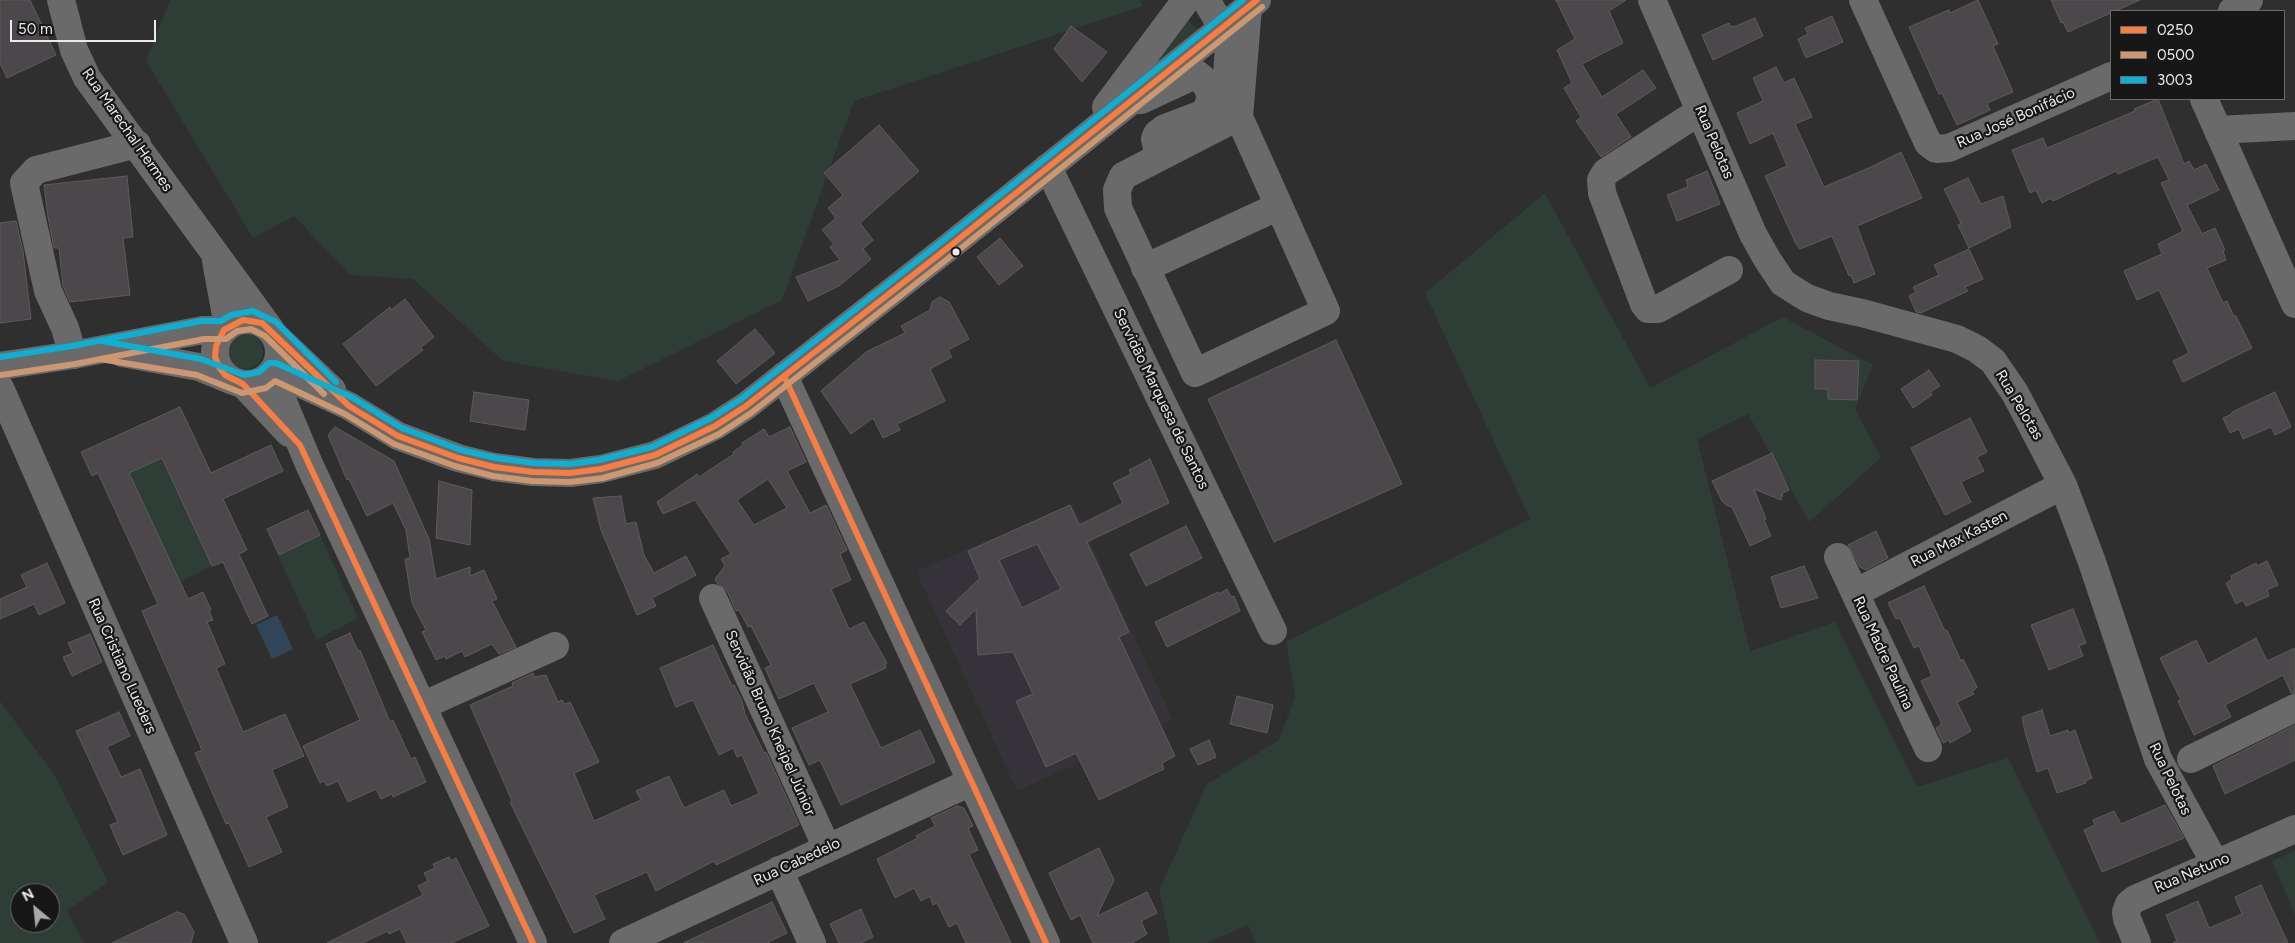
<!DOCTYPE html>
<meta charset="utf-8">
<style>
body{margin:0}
#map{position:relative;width:2295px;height:943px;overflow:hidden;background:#2f2f30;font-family:Figtree,sans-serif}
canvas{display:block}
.legend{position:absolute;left:2110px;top:10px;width:175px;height:90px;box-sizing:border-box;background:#171718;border:1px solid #6b6b6d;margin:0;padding:6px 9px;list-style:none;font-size:15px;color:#eaeaec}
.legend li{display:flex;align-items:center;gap:10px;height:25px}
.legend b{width:25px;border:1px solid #6b6b6d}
.north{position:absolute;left:10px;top:883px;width:50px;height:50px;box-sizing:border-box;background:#171718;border:1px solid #6b6b6d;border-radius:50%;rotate:332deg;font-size:14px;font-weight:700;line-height:20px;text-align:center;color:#eaeaec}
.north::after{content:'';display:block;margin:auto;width:18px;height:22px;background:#a9a9aa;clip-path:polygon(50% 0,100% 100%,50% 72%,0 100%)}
.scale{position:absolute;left:10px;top:20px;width:146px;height:22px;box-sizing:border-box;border:2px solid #eaeaec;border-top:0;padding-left:6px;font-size:15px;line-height:18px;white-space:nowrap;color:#eaeaec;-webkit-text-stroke:4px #171718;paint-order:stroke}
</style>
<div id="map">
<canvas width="2295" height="943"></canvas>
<ul class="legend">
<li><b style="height:6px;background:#f77d43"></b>0250</li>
<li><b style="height:6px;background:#cd976f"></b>0500</li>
<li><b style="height:6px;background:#0dafd3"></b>3003</li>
</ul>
<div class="north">N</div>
<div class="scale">50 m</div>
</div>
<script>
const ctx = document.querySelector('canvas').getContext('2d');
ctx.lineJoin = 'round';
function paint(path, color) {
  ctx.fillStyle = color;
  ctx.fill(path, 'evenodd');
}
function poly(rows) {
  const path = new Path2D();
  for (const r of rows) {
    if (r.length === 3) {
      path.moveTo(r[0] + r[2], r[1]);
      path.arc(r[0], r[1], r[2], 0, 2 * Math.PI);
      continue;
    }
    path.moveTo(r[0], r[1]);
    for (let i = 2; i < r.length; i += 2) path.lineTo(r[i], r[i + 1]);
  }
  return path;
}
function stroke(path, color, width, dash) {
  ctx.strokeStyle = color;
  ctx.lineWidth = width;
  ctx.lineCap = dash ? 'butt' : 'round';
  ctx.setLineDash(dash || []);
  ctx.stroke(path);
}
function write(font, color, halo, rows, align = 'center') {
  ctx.font = font + ' Figtree,sans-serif';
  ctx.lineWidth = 4.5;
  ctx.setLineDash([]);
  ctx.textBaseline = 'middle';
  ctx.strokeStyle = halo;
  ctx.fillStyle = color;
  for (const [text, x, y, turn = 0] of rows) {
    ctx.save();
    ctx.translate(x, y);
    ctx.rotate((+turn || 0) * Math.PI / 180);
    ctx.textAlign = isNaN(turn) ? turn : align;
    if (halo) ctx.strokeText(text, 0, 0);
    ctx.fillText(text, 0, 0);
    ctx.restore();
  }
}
const built = poly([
 [1073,504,1173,720,1017,791,916,571]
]);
const green = poly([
 [170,0,1140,0,1143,6,854,101,782,300,618,381,503,361,413,279,350,275,294,216,253,238,146,61],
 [1186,16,1193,26,1205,32,1200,37,1138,74],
 [1545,193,1650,388,1783,317,1873,365,1855,409,1881,458,1809,522,1748,414,1697,439,1750,651,1835,622,1917,787,2008,758,2100,943,1256,943,1248,925,1206,943,1170,943,1159,890,1207,784,1279,740,1295,697,1286,642,1530,519,1425,293],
 [245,351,18],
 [162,458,212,566,180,582,129,473],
 [320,535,358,618,317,640,278,556],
 [0,701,54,774,108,882,67,911,84,943,0,943],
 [20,893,50,893,50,923,20,923],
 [2295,851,2295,915,2272,861]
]);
const water = poly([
 [277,615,293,649,272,659,256,625]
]);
const building = poly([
 [0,0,30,0,56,55,7,78,0,63,0,0],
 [1556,0,1626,0,1609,11,1623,43,1582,64,1602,97,1643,70,1656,88,1616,114,1631,137,1601,157,1576,121,1581,117,1564,88,1572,83,1557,50,1575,39,1556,0],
 [1978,0,1998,44,1993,46,2013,92,1987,103,1990,110,1957,125,1942,93,1939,94,1909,27,1949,10,1950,13,1978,0],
 [2051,0,2140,0,2068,32,2063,22,2061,23,2051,0],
 [1832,16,1843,42,1806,58,1798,39,1808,34,1805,28,1832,16],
 [1755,18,1763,36,1713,60,1702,35,1729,23,1731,27,1736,26,1755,18],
 [1071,26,1107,52,1082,82,1054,49,1071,26],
 [1776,67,1784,83,1794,78,1812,117,1795,124,1824,187,1873,166,1901,152,1922,198,1857,226,1875,274,1854,283,1851,275,1849,276,1832,236,1800,249,1796,244,1765,176,1787,166,1773,133,1750,144,1737,113,1763,101,1753,78,1776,67],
 [2158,99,2184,164,2189,161,2194,170,2206,164,2219,190,2187,205,2202,234,2215,228,2225,250,2223,251,2226,260,2207,268,2223,303,2227,301,2233,315,2236,316,2252,348,2183,382,2173,361,2189,353,2159,290,2137,300,2124,271,2162,254,2158,244,2183,231,2161,183,2169,180,2158,157,2118,174,2116,171,2053,201,2051,198,2042,203,2036,190,2030,193,2012,150,2043,138,2047,148,2135,111,2134,109,2158,99],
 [879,125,919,171,860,223,873,240,863,249,871,259,839,286,808,301,796,277,840,260,830,247,834,244,822,230,836,218,828,208,843,195,824,173,879,125],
 [1707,171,1720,204,1677,221,1667,195,1688,187,1686,180,1707,171],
 [127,176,133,237,123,238,130,295,70,302,63,286,59,248,54,248,48,217,44,185,127,176],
 [1968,178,1981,204,2003,196,2011,227,1969,248,1958,225,1961,223,1944,189,1968,178],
 [16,221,23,251,31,319,0,323,0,223,16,221],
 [1000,238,1023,266,999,285,977,257,1000,238],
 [1969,249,1983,279,1965,287,1968,291,1921,313,1916,312,1909,296,1916,292,1913,287,1939,275,1934,265,1969,249],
 [940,297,949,302,969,339,948,350,952,357,930,369,945,401,897,424,900,430,883,438,873,418,851,434,821,391,866,352,905,333,901,326,930,310,932,302,940,297],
 [405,299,434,337,421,347,423,350,376,386,343,344,390,307,391,310,405,299],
 [755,329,775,353,736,384,717,361,755,329],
 [1336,340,1402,484,1274,542,1208,399,1336,340],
 [1815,360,1859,361,1857,400,1828,399,1828,389,1815,389,1815,360],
 [1929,370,1940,386,1930,392,1932,395,1913,408,1901,389,1929,370],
 [474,392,529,400,525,430,470,421,474,392],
 [2275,392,2291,427,2275,435,2271,427,2243,439,2239,429,2230,433,2223,418,2232,414,2232,412,2275,392],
 [180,407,211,473,271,445,283,471,223,499,247,550,239,554,268,616,252,624,223,562,212,566,162,458,129,473,188,599,203,592,211,610,209,611,213,620,207,622,225,664,216,668,243,732,285,714,304,756,272,770,288,807,266,817,282,852,249,867,229,823,226,824,195,753,202,750,142,611,158,604,98,473,92,476,81,452,180,407],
 [1970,418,1987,452,1977,457,1984,471,1961,482,1971,502,1945,515,1911,448,1970,418],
 [335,427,394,461,429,539,436,579,470,567,470,576,484,570,497,599,492,601,516,647,499,654,492,644,465,657,462,651,446,659,445,656,436,660,422,632,426,630,412,603,405,559,410,558,406,530,393,503,367,516,349,479,347,480,328,435,335,427],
 [790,427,806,462,787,471,810,513,826,505,847,550,840,554,851,580,831,589,849,629,864,622,887,663,885,664,886,668,850,684,881,748,920,730,935,762,841,805,820,760,809,765,792,728,828,712,814,683,779,699,765,668,771,665,751,626,748,627,739,610,736,611,727,591,717,583,715,579,725,566,721,559,731,554,695,500,663,514,657,502,697,474,699,477,734,454,733,452,743,445,742,443,764,429,769,437,790,427],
 [768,479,787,508,754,525,737,500,768,479],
 [1772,453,1789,490,1783,493,1781,500,1754,489,1766,519,1764,520,1771,536,1750,546,1732,507,1726,505,1722,501,1712,481,1772,453],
 [1150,459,1169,503,1087,542,1129,632,1119,637,1175,756,1162,763,1164,769,1099,800,1076,753,1046,767,1016,701,1033,694,1013,652,978,655,976,609,960,625,946,611,980,578,968,551,1070,505,1079,525,1123,503,1113,483,1131,474,1129,470,1150,459],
 [1037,544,1061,589,1022,608,999,560,1037,544],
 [439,481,472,490,470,545,436,538,439,481],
 [621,496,626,524,636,522,644,555,654,573,686,556,696,575,652,598,656,606,637,615,601,530,593,498,621,496],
 [308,510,320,535,279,555,267,529,308,510],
 [1186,526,1202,558,1146,586,1130,554,1186,526],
 [1876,531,1888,558,1866,570,1860,567,1848,545,1876,531],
 [2267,561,2278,585,2267,590,2269,596,2246,606,2243,600,2236,604,2226,583,2232,580,2231,576,2256,563,2257,566,2267,561],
 [47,563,65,603,39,615,34,604,0,619,0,599,27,587,21,575,47,563],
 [1804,566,1818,598,1781,608,1771,577,1804,566],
 [1924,586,1945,631,1947,630,1961,661,1963,659,1977,687,1972,692,1974,694,1957,702,1971,731,1950,743,1949,740,1943,743,1936,728,1941,725,1941,722,1921,681,1932,676,1919,646,1914,648,1900,618,1896,619,1888,603,1924,586],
 [1227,589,1231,597,1234,596,1240,611,1167,647,1155,622,1218,592,1219,594,1227,589],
 [2073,609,2086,643,2079,646,2083,656,2049,670,2031,625,2073,609],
 [350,633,358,651,360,650,390,722,393,720,411,759,415,757,426,782,393,797,392,794,381,799,376,789,348,802,338,781,327,786,324,781,320,783,303,746,360,720,326,644,350,633],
 [90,634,102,662,72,676,63,657,73,653,68,643,90,634],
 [2256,638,2267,661,2295,648,2295,693,2291,693,2283,675,2225,705,2231,717,2194,735,2178,701,2181,700,2160,658,2196,640,2208,664,2256,638],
 [713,645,732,686,734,685,742,701,745,714,764,753,766,752,799,825,716,865,714,861,656,891,647,872,594,895,605,919,574,933,510,802,512,801,470,705,513,686,512,683,533,673,534,677,546,675,558,702,562,700,565,704,570,702,599,762,574,773,594,821,641,800,636,791,669,776,684,808,724,790,731,806,759,794,742,755,737,757,733,748,719,755,693,700,676,707,660,668,713,645],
 [1237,696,1273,705,1267,733,1230,724,1237,696],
 [2042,710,2050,736,2068,730,2069,733,2075,730,2092,778,2085,781,2086,783,2057,793,2048,768,2037,772,2025,732,2022,717,2042,710],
 [119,712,130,736,107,747,121,777,140,769,167,835,123,855,110,825,118,822,76,731,119,712],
 [2295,725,2295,760,2225,794,2213,766,2295,725],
 [1209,740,1216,757,1198,765,1190,749,1209,740],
 [2165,805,2184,838,2102,872,2084,830,2095,825,2093,820,2114,811,2121,824,2165,805],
 [957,806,964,808,973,826,968,828,978,850,969,854,1011,943,966,943,957,923,949,927,937,903,933,905,930,896,921,901,914,888,895,898,877,859,918,838,916,836,935,826,931,818,957,806],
 [1099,848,1114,880,1097,916,1147,892,1157,913,1141,921,1147,934,1132,943,1093,943,1080,915,1071,920,1049,873,1099,848],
 [449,857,451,861,456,858,489,926,451,943,407,943,400,929,389,934,388,931,362,943,327,943,423,895,418,886,428,881,424,873,435,868,433,864,449,857],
 [2261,885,2288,943,2173,943,2177,941,2166,915,2198,901,2209,928,2242,914,2235,897,2261,885],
 [772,902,787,933,767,943,683,943,772,902],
 [861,909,873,937,861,943,839,943,830,924,861,909],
 [177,912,184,914,194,932,191,943,112,943,177,912]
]);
const minor = poly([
 [61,0,74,50,87,78,270,329],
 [1652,0,1753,234,1767,259,1783,283,1807,298,1829,306,1862,313,1957,339,1977,349,1993,361,2015,393,2063,485,2092,562,2158,759,2215,863],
 [1863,0,1928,143,1936,149,1949,148,2111,76],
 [2232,11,2249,0],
 [1222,27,1229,45,1224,124,1123,176,1117,190,1118,208,1195,373,1326,311,1239,117,1248,7],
 [2204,99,2295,304],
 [1141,100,1197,74,1203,79,1211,95,1208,107,1202,114,1165,128,1157,134,1155,139,1159,156],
 [1700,111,1606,172,1601,180,1602,193,1644,304,1648,309,1658,309,1729,270],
 [2218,130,2295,126],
 [1048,167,1273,631],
 [216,261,228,326],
 [1145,268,1279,206],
 [73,355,65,328,48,291,24,183,36,170,137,144],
 [271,373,309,464,533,943],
 [784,376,1046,943],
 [243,384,289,433],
 [0,388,244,943],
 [1838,557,1928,748],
 [1855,593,2063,485],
 [713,598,827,848],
 [422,706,555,646],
 [2191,759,2295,708],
 [779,870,812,943],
 [623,943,971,782],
 [2137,943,2127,919,2126,912,2129,904,2135,899,2295,829]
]);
const major = poly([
 [1206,0,1222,27],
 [1106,107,1186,0],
 [247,352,32],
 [275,336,332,390],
 [122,353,199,367,233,381],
 [0,366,73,355,203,330,224,330],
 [273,371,349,406,398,436,458,458,494,467,533,472,570,473,601,469,655,455,715,426,746,406,950,246,1257,0]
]);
const bus1 = poly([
 [784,376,1046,943],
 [533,943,300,445,243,384,225,375,219,367,215,357,216,346,224,330,243,320,262,323,349,406,398,436,458,458,494,467,533,472,570,473,601,469,655,455,715,426,746,406,950,246,1257,0]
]);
const bus2 = poly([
 [100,359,197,375,242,393,266,388,275,381,345,414,394,444,455,466,493,476,532,481,570,482,603,478,657,463,719,434,751,413,955,253,1262,7],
 [1,375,75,364,204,339,226,339,237,331,251,329,265,336,324,394]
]);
const bus3 = poly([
 [102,341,201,359,244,375,259,372,269,363,276,363,353,398,402,428,461,450,496,458,534,463,570,464,599,460,652,447,711,418,741,399,945,239,1243,0],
 [0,357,72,346,201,321,221,321,231,315,253,311,276,322,336,382]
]);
const markers = [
 [956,252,4.5,"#eaeaec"]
];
const streetNames = [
 ["Rua José Bonifácio",2016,118,-24],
 ["Rua Marechal Hermes",127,130,55],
 ["Rua Pelotas",1714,142,67],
 ["Servidão Marquesa de Santos",1161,399,64],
 ["Rua Pelotas",2019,405,59],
 ["Rua Max Kasten",1959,539,-27],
 ["Rua Madre Paulina",1883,653,65],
 ["Rua Cristiano Lueders",122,666,66],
 ["Servidão Bruno Kneipel Júnior",770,723,66],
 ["Rua Pelotas",2170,779,64],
 ["Rua Cabedelo",797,862,-25],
 ["Rua Netuno",2192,873,-23]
];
paint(built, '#35323a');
paint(green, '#2e3d35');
paint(water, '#334659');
paint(building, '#4c474b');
stroke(building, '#5c5c5d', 1);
stroke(minor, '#6a6a6a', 28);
stroke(major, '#6a6a6b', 28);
stroke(bus1, '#f77d43', 6);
stroke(bus2, '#cd976f', 6);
stroke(bus3, '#0dafd3', 6);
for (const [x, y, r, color] of markers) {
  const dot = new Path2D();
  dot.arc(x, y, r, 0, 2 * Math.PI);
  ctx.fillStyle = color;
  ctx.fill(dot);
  stroke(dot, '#171718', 2);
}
write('15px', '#eaeaec', '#171718', streetNames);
</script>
